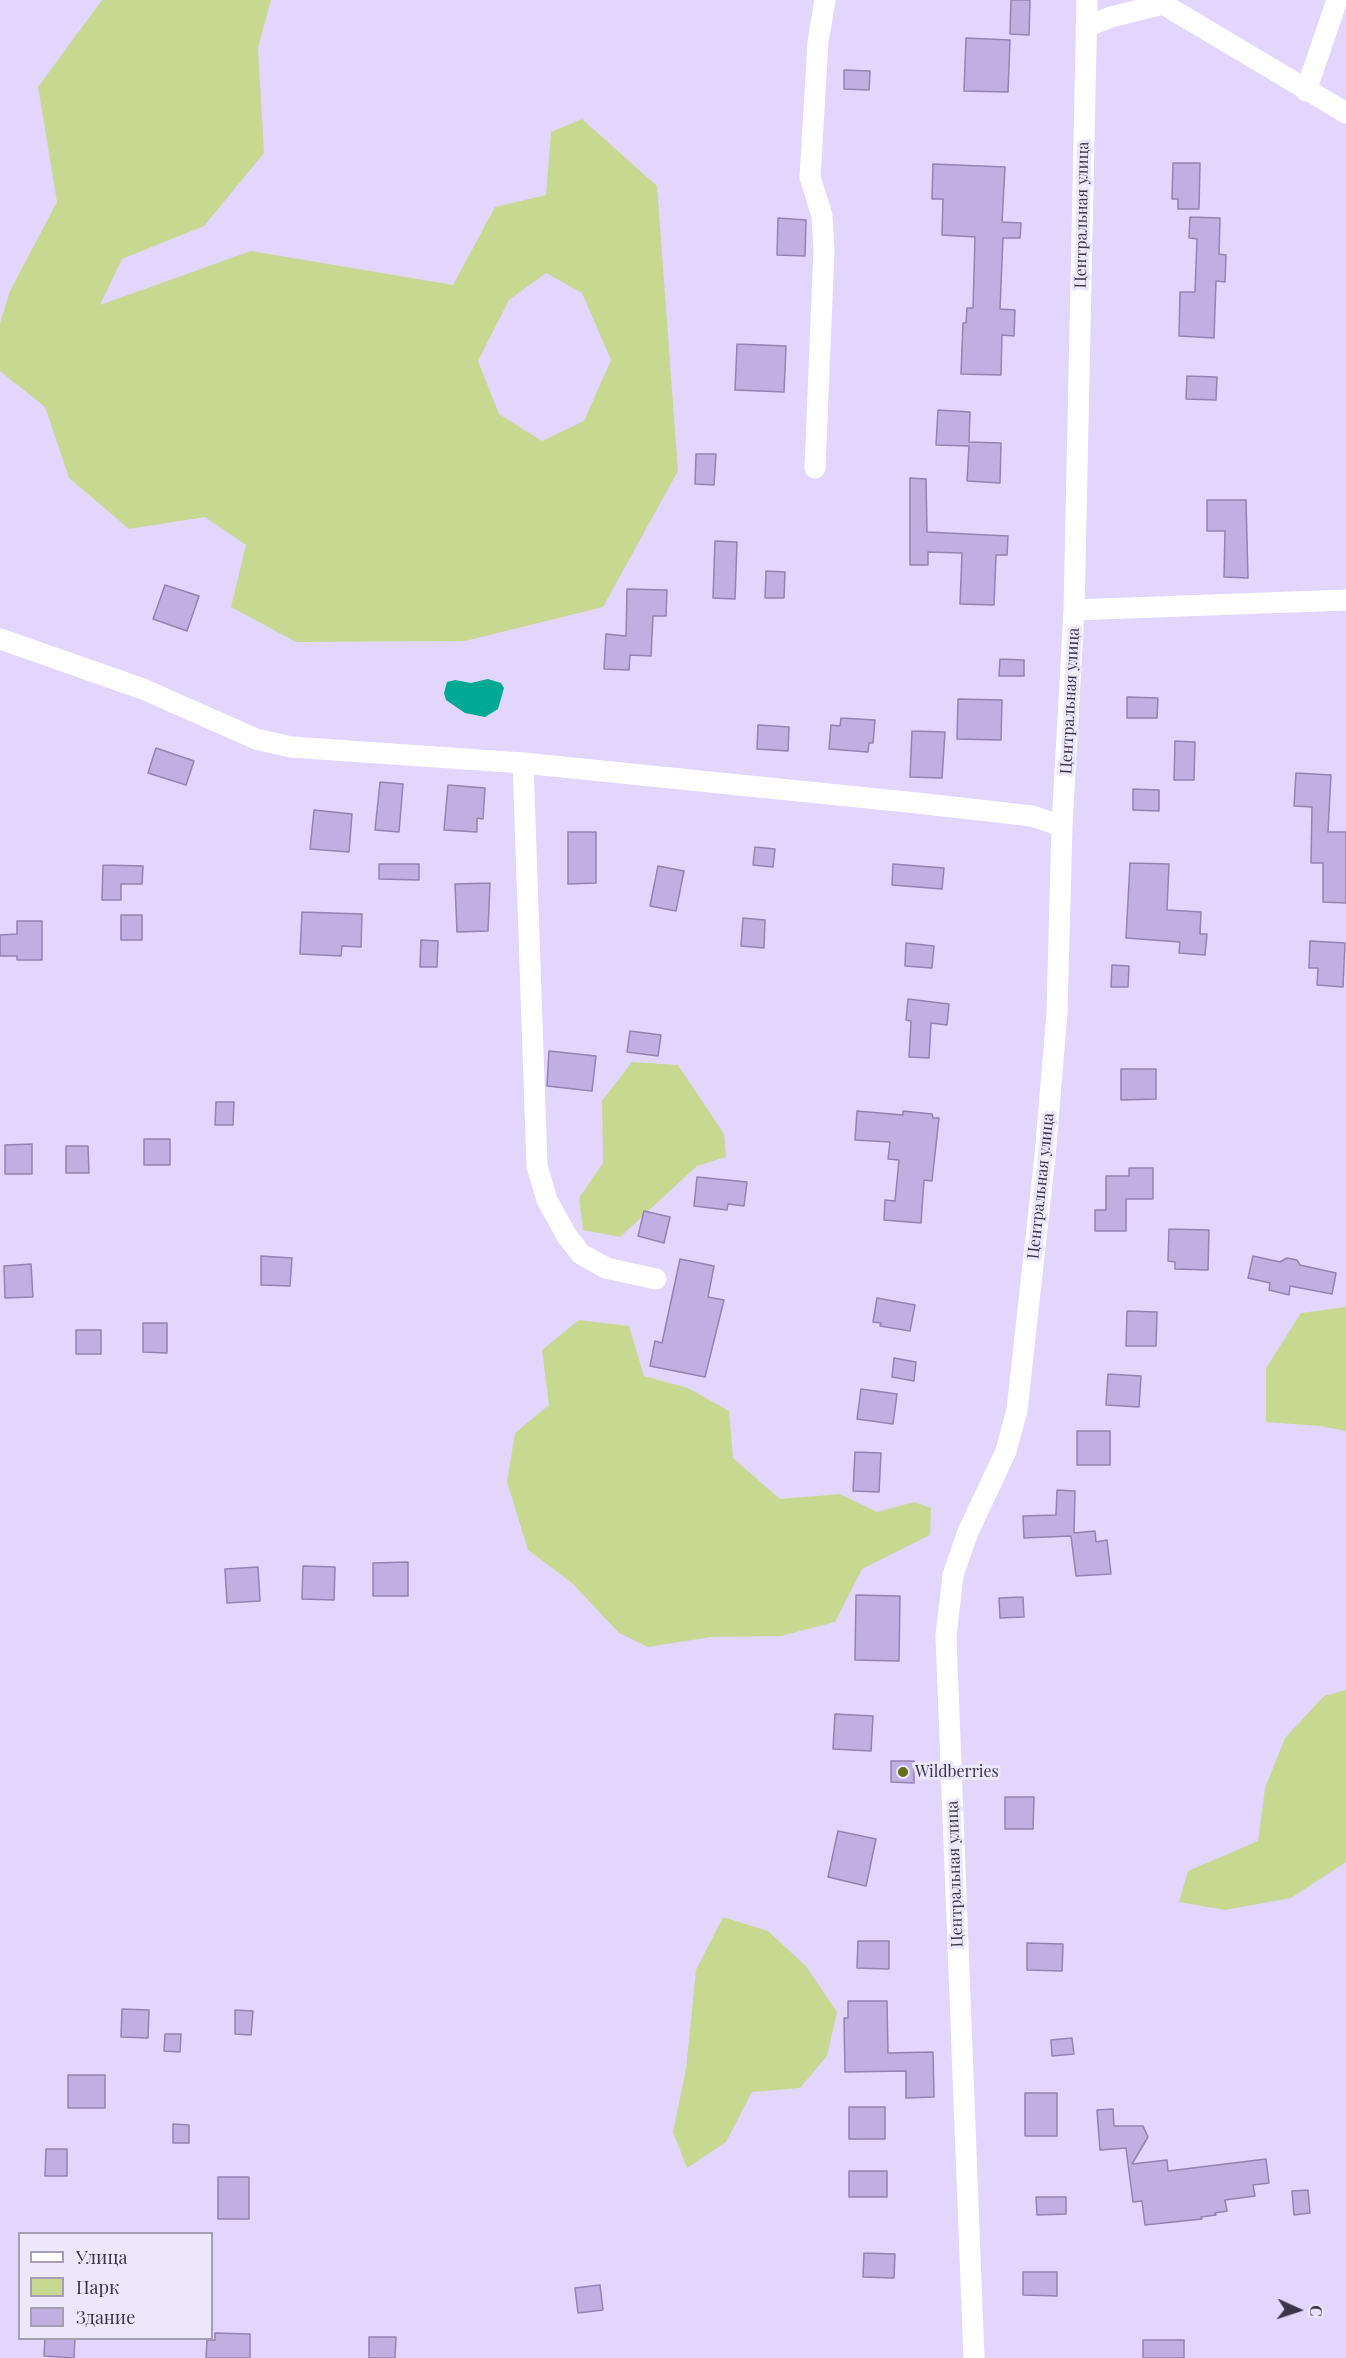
<!DOCTYPE html>
<meta charset="utf-8">
<style>
body{margin:0}
#map{position:relative;width:1346px;height:2358px;overflow:hidden;background:#e2d6ff;font-family:"Playfair Display",serif}
canvas{display:block}
.legend{position:absolute;left:18px;top:2232px;width:195px;height:108px;box-sizing:border-box;background:#ede7fc;border:2px solid #a69fb4;margin:0;padding:8px 10px;list-style:none;font-size:18px;color:#3b3448}
.legend li{display:flex;align-items:center;gap:12px;height:30px}
.legend b{width:30px;border:2px solid #a69fb4}
.north{position:absolute;left:1268px;top:2280px;width:60px;height:60px;-webkit-text-stroke:4px #ede7fc;paint-order:stroke;rotate:93deg;font-size:16px;font-weight:700;line-height:24px;text-align:center;color:#3b3448}
.north::after{content:'';display:block;margin:auto;width:21px;height:27px;background:#3b3448;clip-path:polygon(50% 0,100% 100%,50% 72%,0 100%)}
</style>
<div id="map">
<canvas width="1346" height="2358"></canvas>
<ul class="legend">
<li><b style="height:8px;background:#fff"></b>Улица</li>
<li><b style="height:16px;background:#c8d890"></b>Парк</li>
<li><b style="height:16px;background:#c0b0e2"></b>Здание</li>
</ul>
<div class="north">С</div>
</div>
<script>
const ctx = document.querySelector('canvas').getContext('2d');
ctx.lineJoin = 'round';
function paint(path, color) {
  ctx.fillStyle = color;
  ctx.fill(path, 'evenodd');
}
function poly(rows) {
  const path = new Path2D();
  for (const r of rows) {
    path.moveTo(r[0], r[1]);
    for (let i = 2; i < r.length; i += 2) path.lineTo(r[i], r[i + 1]);
  }
  return path;
}
function stroke(path, color, width, dash) {
  ctx.strokeStyle = color;
  ctx.lineWidth = width;
  ctx.lineCap = dash ? 'butt' : 'round';
  ctx.setLineDash(dash || []);
  ctx.stroke(path);
}
function write(font, color, halo, rows, align = 'center') {
  ctx.font = font + ' "Playfair Display",serif';
  ctx.lineWidth = 6;
  ctx.setLineDash([]);
  ctx.textBaseline = 'middle';
  ctx.strokeStyle = halo;
  ctx.fillStyle = color;
  for (const [text, x, y, turn = 0] of rows) {
    ctx.save();
    ctx.translate(x, y);
    ctx.rotate((+turn || 0) * Math.PI / 180);
    ctx.textAlign = isNaN(turn) ? turn : align;
    if (halo) ctx.strokeText(text, 0, 0);
    ctx.fillText(text, 0, 0);
    ctx.restore();
  }
}
const green = poly([
 [102,0,271,0,258,48,264,153,204,226,122,259,100,305,251,251,453,285,495,207,546,195,551,132,582,119,657,186,678,471,603,607,465,641,296,642,231,607,246,545,205,517,129,529,69,478,45,407,0,371,0,323,10,291,57,202,38,87],
 [546,273,582,293,611,360,584,421,542,441,499,414,478,361,509,300],
 [632,1062,678,1065,724,1134,726,1157,697,1166,620,1237,583,1230,579,1198,603,1163,602,1101],
 [1346,1307,1346,1431,1320,1426,1266,1422,1266,1368,1301,1313],
 [579,1320,629,1326,644,1376,688,1388,729,1411,733,1458,780,1499,840,1494,877,1512,914,1502,931,1508,930,1535,862,1569,835,1622,781,1636,711,1637,648,1647,619,1633,572,1583,528,1550,507,1482,515,1433,549,1405,542,1350],
 [1346,1690,1346,1862,1291,1898,1225,1910,1179,1902,1188,1871,1258,1841,1265,1788,1285,1738,1324,1696],
 [723,1917,768,1931,806,1966,837,2012,827,2056,800,2088,752,2092,726,2142,687,2168,673,2132,686,2069,696,1970]
]);
const water = poly([
 [455,680,471,683,488,679,501,683,504,688,498,709,485,717,465,713,446,700,444,693,447,682]
]);
const building = poly([
 [1011,0,1030,0,1029,35,1010,34,1011,0],
 [966,38,1010,40,1008,92,964,91,966,38],
 [844,70,870,71,869,90,844,89,844,70],
 [1173,163,1200,163,1199,209,1178,209,1178,199,1172,199,1173,163],
 [933,164,1005,167,1002,222,1021,223,1020,238,1003,238,1000,309,1015,310,1014,336,1002,335,1001,375,961,374,963,323,966,323,967,308,973,308,975,237,942,235,943,199,932,199,933,164],
 [1190,217,1220,218,1219,254,1226,255,1225,282,1216,281,1214,338,1179,336,1180,292,1195,292,1197,239,1189,238,1190,217],
 [778,218,806,220,805,256,777,255,778,218],
 [737,344,786,346,784,392,735,390,737,344],
 [1187,376,1217,377,1216,400,1186,399,1187,376],
 [938,410,970,412,969,442,1001,443,1000,483,967,481,969,446,936,445,938,410],
 [696,454,716,454,714,485,695,484,696,454],
 [910,478,926,479,927,532,1008,536,1007,555,996,555,994,605,960,604,962,553,928,552,928,565,910,565,910,478],
 [1207,500,1246,500,1248,578,1224,577,1225,531,1207,531,1207,500],
 [715,541,737,542,735,599,713,598,715,541],
 [766,571,785,572,784,598,765,598,766,571],
 [165,585,199,596,187,631,153,619,165,585],
 [627,589,667,590,666,616,653,616,651,656,630,655,629,670,604,669,606,634,626,636,627,589],
 [1000,659,1024,660,1024,676,999,676,1000,659],
 [1127,697,1158,698,1157,718,1127,718,1127,697],
 [958,699,1002,700,1001,740,957,739,958,699],
 [841,718,875,720,873,743,869,743,868,752,829,749,831,725,840,726,841,718],
 [758,725,789,727,788,751,757,749,758,725],
 [912,731,945,732,942,778,910,777,912,731],
 [1175,741,1195,742,1194,780,1174,780,1175,741],
 [156,748,194,761,186,785,148,773,156,748],
 [1296,773,1331,775,1328,832,1346,832,1346,903,1323,902,1323,863,1311,863,1312,807,1294,806,1296,773],
 [380,782,403,784,399,832,375,830,380,782],
 [448,785,485,788,483,819,477,818,477,832,444,830,448,785],
 [1133,789,1159,790,1159,811,1133,810,1133,789],
 [314,810,352,814,349,852,310,849,314,810],
 [568,832,596,832,596,883,568,884,568,832],
 [755,847,775,849,773,867,753,865,755,847],
 [1130,863,1169,864,1167,910,1201,912,1200,934,1207,934,1205,955,1179,953,1180,942,1126,938,1130,863],
 [379,864,419,864,419,880,379,879,379,864],
 [893,864,944,868,942,889,892,885,893,864],
 [103,865,143,866,142,884,121,884,121,900,102,900,103,865],
 [658,866,684,871,676,911,650,906,658,866],
 [490,883,488,931,457,932,455,884,490,883],
 [302,912,362,914,361,947,342,946,341,956,300,954,302,912],
 [121,915,142,915,142,940,121,940,121,915],
 [743,918,765,920,764,948,741,946,743,918],
 [17,921,42,921,42,960,17,960,17,956,0,956,0,935,17,934,17,921],
 [421,940,438,941,437,967,420,967,421,940],
 [1310,941,1345,943,1343,987,1317,985,1318,968,1309,968,1310,941],
 [906,943,934,946,932,968,905,966,906,943],
 [1112,965,1129,966,1128,987,1111,987,1112,965],
 [908,999,949,1004,947,1025,931,1023,929,1058,909,1057,911,1021,906,1020,908,999],
 [630,1031,661,1035,658,1056,627,1052,630,1031],
 [549,1051,596,1056,592,1091,547,1086,549,1051],
 [1121,1069,1156,1069,1156,1099,1121,1100,1121,1069],
 [216,1102,234,1102,233,1125,215,1125,216,1102],
 [857,1111,903,1115,903,1111,932,1114,933,1118,939,1118,932,1181,924,1180,921,1223,884,1220,885,1200,895,1201,899,1160,888,1159,890,1142,855,1140,857,1111],
 [144,1139,170,1139,170,1165,144,1165,144,1139],
 [32,1144,32,1174,5,1174,5,1145,32,1144],
 [66,1146,88,1146,89,1173,66,1173,66,1146],
 [1129,1168,1153,1168,1153,1199,1126,1199,1126,1231,1095,1231,1095,1210,1106,1210,1106,1176,1129,1176,1129,1168],
 [697,1177,747,1182,744,1206,728,1204,727,1210,694,1206,697,1177],
 [644,1211,670,1217,664,1243,638,1236,644,1211],
 [1169,1229,1209,1230,1208,1270,1175,1269,1175,1262,1168,1261,1169,1229],
 [261,1256,292,1258,290,1286,261,1285,261,1256],
 [1253,1256,1280,1262,1287,1258,1297,1260,1300,1265,1336,1273,1332,1294,1290,1286,1289,1295,1269,1290,1270,1283,1248,1278,1253,1256],
 [680,1259,714,1266,708,1297,724,1300,705,1377,650,1366,655,1341,662,1343,680,1259],
 [31,1264,33,1297,5,1298,4,1266,31,1264],
 [877,1298,915,1305,910,1331,880,1326,881,1323,873,1322,877,1298],
 [1127,1311,1157,1312,1156,1346,1126,1346,1127,1311],
 [143,1323,167,1323,167,1353,143,1352,143,1323],
 [76,1330,101,1330,101,1354,76,1354,76,1330],
 [894,1358,916,1362,914,1381,892,1377,894,1358],
 [1108,1374,1141,1376,1139,1407,1106,1405,1108,1374],
 [861,1389,897,1394,893,1424,857,1419,861,1389],
 [1077,1431,1110,1431,1110,1465,1077,1465,1077,1431],
 [855,1452,881,1453,879,1492,853,1491,855,1452],
 [1057,1490,1075,1491,1074,1533,1095,1531,1096,1542,1107,1540,1111,1574,1076,1576,1071,1536,1024,1538,1023,1516,1056,1515,1057,1490],
 [408,1562,408,1596,373,1596,373,1563,408,1562],
 [303,1566,335,1567,334,1600,302,1599,303,1566],
 [258,1567,260,1601,227,1603,225,1569,258,1567],
 [856,1595,900,1596,899,1661,855,1660,856,1595],
 [1023,1597,1024,1617,1000,1618,999,1598,1023,1597],
 [835,1714,873,1716,871,1751,833,1749,835,1714],
 [891,1761,914,1761,914,1783,891,1782,891,1761],
 [1005,1797,1034,1797,1033,1829,1005,1829,1005,1797],
 [838,1831,876,1839,866,1886,828,1877,838,1831],
 [858,1941,889,1941,889,1969,857,1968,858,1941],
 [1027,1943,1063,1944,1062,1971,1027,1970,1027,1943],
 [848,2001,887,2001,888,2053,933,2052,934,2097,906,2098,906,2071,845,2072,844,2018,848,2018,848,2001],
 [122,2009,149,2010,148,2038,121,2037,122,2009],
 [235,2010,253,2011,251,2035,235,2034,235,2010],
 [165,2034,181,2034,180,2052,164,2051,165,2034],
 [1072,2038,1074,2054,1052,2056,1051,2040,1072,2038],
 [68,2075,105,2075,105,2108,68,2108,68,2075],
 [1025,2093,1057,2093,1057,2136,1025,2136,1025,2093],
 [849,2107,885,2107,885,2139,849,2139,849,2107],
 [1113,2109,1114,2126,1143,2126,1148,2137,1132,2164,1167,2160,1168,2171,1266,2159,1269,2183,1253,2185,1255,2196,1225,2200,1227,2211,1215,2213,1216,2215,1201,2217,1202,2219,1145,2225,1142,2201,1133,2202,1126,2148,1100,2150,1097,2110,1113,2109],
 [173,2124,189,2125,189,2143,173,2143,173,2124],
 [46,2149,67,2149,67,2176,45,2176,46,2149],
 [849,2171,887,2171,887,2197,849,2197,849,2171],
 [218,2177,249,2177,249,2219,218,2219,218,2177],
 [1308,2190,1310,2213,1294,2215,1292,2191,1308,2190],
 [1036,2197,1066,2197,1066,2214,1037,2215,1036,2197],
 [864,2253,895,2254,894,2278,863,2277,864,2253],
 [1023,2272,1057,2272,1057,2296,1023,2295,1023,2272],
 [600,2285,603,2310,578,2313,575,2288,600,2285],
 [215,2333,250,2334,250,2358,206,2358,207,2340,215,2340,215,2333],
 [369,2337,396,2337,395,2358,369,2358,369,2337],
 [45,2338,75,2338,74,2358,44,2356,45,2338],
 [1143,2340,1184,2340,1184,2358,1143,2358,1143,2340]
]);
const minor = poly([
 [1086,27,1111,17,1163,4,1346,113],
 [1306,91,1337,0],
 [815,468,824,250,822,216,810,177,818,42,825,0],
 [1074,610,1346,600],
 [0,639,143,689,256,739,291,747,523,763,917,803,1032,816,1062,826],
 [523,763,537,1166,547,1200,567,1236,581,1254,606,1268,656,1279],
 [974,2358,946,1636,953,1575,968,1532,1006,1451,1017,1410,1045,1156,1057,1013,1062,826,1074,610,1087,0]
]);
const markers = [
 [903,1772,6,"#616f1a"]
];
const streetNames = [
 ["Центральная улица",1082,215,-89],
 ["Центральная улица",1070,701,-87],
 ["Центральная улица",1041,1186,-84],
 ["Центральная улица",955,1874,-92]
];
const poiNames = [
 ["Wildberries",915,1772]
];
paint(green, '#c8d890');
paint(water, '#00a993');
paint(building, '#c0b0e2');
stroke(building, '#9283b2', 1.5);
stroke(minor, '#fff', 21);
for (const [x, y, r, color] of markers) {
  const dot = new Path2D();
  dot.arc(x, y, r, 0, 2 * Math.PI);
  ctx.fillStyle = color;
  ctx.fill(dot);
  stroke(dot, '#ede7fc', 2);
}
write('16px', '#3b3448', '#ede7fc', streetNames);
write('16px', '#3b3448', '#ede7fc', poiNames, 'left');
</script>
